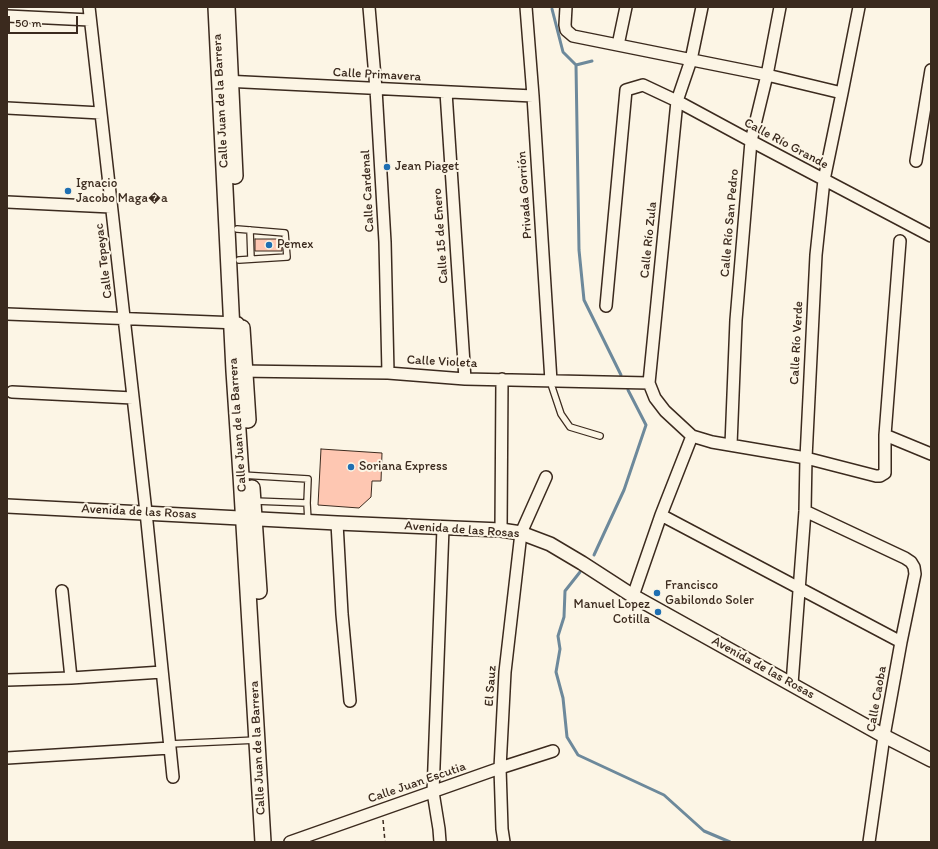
<!DOCTYPE html>
<meta charset="utf-8">
<style>
body{margin:0}
#map{position:relative;width:938px;height:849px;overflow:hidden;background:#fcf5e5;font-family:Itim,sans-serif}
canvas{display:block}
.frame{position:absolute;inset:0;border:8px solid #3b2a1e;pointer-events:none}
.scale{position:absolute;left:8px;top:16px;width:70px;height:18px;box-sizing:border-box;border:2px solid #3b2a1e;border-top:0;padding-left:5px;font-size:12px;line-height:14px;white-space:nowrap;color:#3b2a1e;-webkit-text-stroke:3px #fcf5e5;paint-order:stroke}
</style>
<div id="map">
<canvas width="938" height="849"></canvas>
<div class="frame"></div>
<div class="scale">50 m</div>
</div>
<script>
const ctx = document.querySelector('canvas').getContext('2d');
ctx.lineJoin = 'round';
function poly(rows) {
  const path = new Path2D();
  for (const r of rows) {
    path.moveTo(r[0], r[1]);
    for (let i = 2; i < r.length; i += 2) path.lineTo(r[i], r[i + 1]);
  }
  return path;
}
function stroke(path, color, width, dash) {
  ctx.strokeStyle = color;
  ctx.lineWidth = width;
  ctx.lineCap = dash ? 'butt' : 'round';
  ctx.setLineDash(dash || []);
  ctx.stroke(path);
}
function paint(path, color) {
  ctx.fillStyle = color;
  ctx.fill(path, 'evenodd');
}
function write(font, color, halo, rows, align = 'center') {
  ctx.font = font + ' Itim,sans-serif';
  ctx.lineWidth = 4;
  ctx.setLineDash([]);
  ctx.textBaseline = 'middle';
  ctx.strokeStyle = halo;
  ctx.fillStyle = color;
  for (const [text, x, y, turn = 0] of rows) {
    ctx.save();
    ctx.translate(x, y);
    ctx.rotate((+turn || 0) * Math.PI / 180);
    ctx.textAlign = isNaN(turn) ? turn : align;
    if (halo) ctx.strokeText(text, 0, 0);
    ctx.fillText(text, 0, 0);
    ctx.restore();
  }
}
const stream = poly([
 [552,9,563,52,576,65,579,250,584,300,621,375],
 [576,65,592,61],
 [594,555,624,490,646,425,628,390],
 [580,572,565,591,564,617,558,636,560,649,556,672,563,698,567,737,578,755,664,795,704,831,730,842]
]);
const building = poly([
 [255,239,281,239,282,251,255,251,255,239],
 [321,449,382,453,381,481,372,481,371,497,359,508,318,505,321,449]
]);
const path = poly([
 [383,820,385,842]
]);
const service = poly([
 [237,229,285,233,287,257,239,260],
 [250,230,251,259],
 [551,381,552,387,561,414,570,427,600,436],
 [242,475,308,479,307,503],
 [254,501,307,503,308,521],
 [169,744,257,740]
]);
const minor = poly([
 [89,7,146,512,173,777],
 [369,7,376,89,385,242,388,373],
 [526,7,533,96,551,381],
 [566,7,565,25,566,30,573,36,767,75,842,93],
 [702,7,691,60,677,101,649,383,655,398,665,411,692,436,712,442,806,458,876,476,880,476,885,473,885,435,900,241],
 [7,16,90,20],
 [618,45,626,7],
 [224,81,533,96],
 [446,92,465,379],
 [7,108,101,113],
 [916,161,931,70],
 [7,202,111,207],
 [606,306,626,90,643,85,677,101,751,141,931,236],
 [7,314,238,323],
 [238,371,388,373,465,379,649,383],
 [12,392,133,398],
 [885,435,931,454],
 [731,445,736,320,751,141,767,75,780,7],
 [805,511,905,558,911,562,914,567,915,574,901,642,884,736,869,842],
 [661,515,901,642],
 [337,523,342,614,350,701],
 [501,530,502,379],
 [62,591,71,678],
 [633,596,661,515,692,436],
 [7,680,71,678,162,672],
 [792,684,805,511,806,458,816,255,824,180,842,93,859,7],
 [7,758,170,748],
 [290,842,500,768,553,751],
 [440,842,439,829,433,792,443,528],
 [504,842,502,829,500,768,505,672,521,533,546,477]
]);
const tertiary = poly([
 [7,506,337,523,501,530,521,533,550,544,582,563,633,596,884,736,931,760]
]);
const secondary = poly([
 [216,7,234,371,241,475,263,842],
 [227,7,235,176],
 [242,328,248,420],
 [252,488,259,591]
]);
const markers = [
 [387,167,4,"#1f6fb2"],
 [68,191,4,"#1f6fb2"],
 [269,245,4,"#1f6fb2"],
 [351,467,4,"#1f6fb2"],
 [657,593,4,"#1f6fb2"],
 [658,612,4,"#1f6fb2"]
];
const streetNames = [
 ["Calle Primavera",377,75,3],
 ["Calle Juan de la Barrera",221,101,-93],
 ["Calle Río Grande",786,144,28],
 ["Calle Cardenal",368,191,-93],
 ["Privada Gorrión",525,195,-94],
 ["Calle Río San Pedro",730,223,-85],
 ["Calle 15 de Enero",441,236,-94],
 ["Calle Río Zula",649,240,-84],
 ["Calle Tepeyac",104,261,-97],
 ["Calle Río Verde",797,343,-87],
 ["Calle Violeta",442,362,3],
 ["Calle Juan de la Barrera",238,425,-94],
 ["Avenida de las Rosas",139,512,3],
 ["Avenida de las Rosas",462,530,4],
 ["Avenida de las Rosas",763,668,29],
 ["El Sauz",491,686,-86],
 ["Calle Caoba",877,699,-80],
 ["Calle Juan de la Barrera",258,748,-93],
 ["Calle Juan Escutia",417,783,-19]
];
const poiNames = [
 ["Jean Piaget",395,167],
 ["Ignacio",76,184],
 ["Jacobo Maga�a",76,199],
 ["Pemex",277,245],
 ["Soriana Express",359,467],
 ["Francisco",665,586],
 ["Gabilondo Soler",665,601],
 ["Manuel Lopez",650,605,"right"],
 ["Cotilla",650,620,"right"]
];
stroke(stream, '#6d899b', 3);
paint(building, '#fec7b2');
stroke(building, '#3b2a1e', 1);
stroke(service, '#3b2a1e', 8);
stroke(minor, '#3b2a1e', 14);
stroke(tertiary, '#3b2a1e', 16);
stroke(secondary, '#3b2a1e', 18);
stroke(path, '#3b2a1e', 1.5, [4, 3]);
stroke(service, '#fcf5e5', 5.5);
stroke(minor, '#fcf5e5', 11);
stroke(tertiary, '#fcf5e5', 13);
stroke(secondary, '#fcf5e5', 15);
for (const [x, y, r, color] of markers) {
  const dot = new Path2D();
  dot.arc(x, y, r, 0, 2 * Math.PI);
  ctx.fillStyle = color;
  ctx.fill(dot);
  stroke(dot, '#fcf5e5', 1.5);
}
write('13px', '#3b2a1e', '#fcf5e5', streetNames);
write('13px', '#3b2a1e', '#fcf5e5', poiNames, 'left');
</script>
